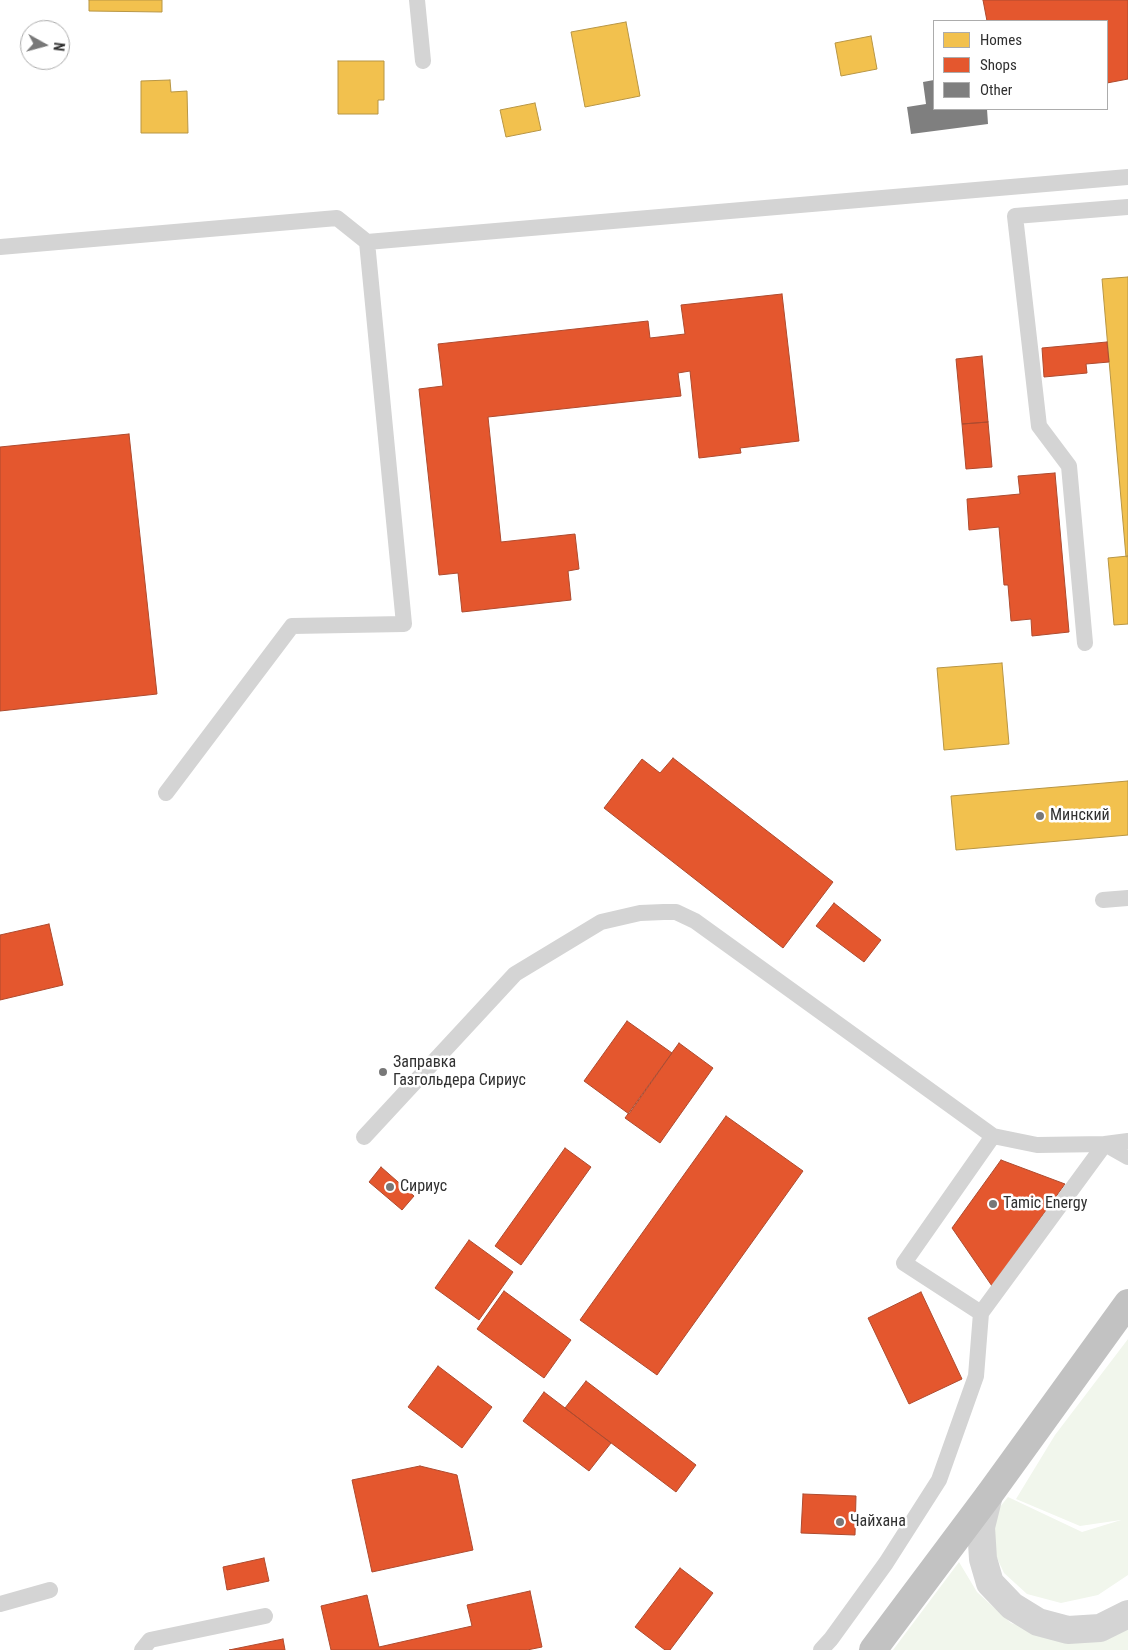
<!DOCTYPE html>
<meta charset="utf-8">
<style>
body{margin:0}
#map{position:relative;width:1128px;height:1650px;overflow:hidden;background:#fff;font-family:"Roboto Condensed",sans-serif}
canvas{display:block}
.legend{position:absolute;left:933px;top:20px;width:175px;height:90px;box-sizing:border-box;background:#fff;border:1px solid #acacac;margin:0;padding:6px 9px;list-style:none;font-size:15px;color:#303030}
.legend li{display:flex;align-items:center;gap:10px;height:25px}
.legend b{width:25px;border:1px solid #acacac}
.north{position:absolute;left:20px;top:20px;width:50px;height:50px;box-sizing:border-box;background:#fff;border:1px solid #acacac;border-radius:50%;rotate:97deg;font-size:14px;font-weight:700;line-height:20px;text-align:center;color:#303030}
.north::after{content:'';display:block;margin:auto;width:18px;height:22px;background:#787878;clip-path:polygon(50% 0,100% 100%,50% 72%,0 100%)}
</style>
<div id="map">
<canvas width="1128" height="1650"></canvas>
<ul class="legend">
<li><b style="height:14px;background:#f2c14e"></b>Homes</li>
<li><b style="height:14px;background:#e4572e"></b>Shops</li>
<li><b style="height:14px;background:#7f7f7f"></b>Other</li>
</ul>
<div class="north">N</div>
</div>
<script>
const ctx = document.querySelector('canvas').getContext('2d');
ctx.lineJoin = 'round';
function paint(path, color) {
  ctx.fillStyle = color;
  ctx.fill(path, 'evenodd');
}
function poly(rows) {
  const path = new Path2D();
  for (const r of rows) {
    path.moveTo(r[0], r[1]);
    for (let i = 2; i < r.length; i += 2) path.lineTo(r[i], r[i + 1]);
  }
  return path;
}
function stroke(path, color, width, dash) {
  ctx.strokeStyle = color;
  ctx.lineWidth = width;
  ctx.lineCap = dash ? 'butt' : 'round';
  ctx.setLineDash(dash || []);
  ctx.stroke(path);
}
function write(font, color, halo, rows, align = 'center') {
  ctx.font = font + ' "Roboto Condensed",sans-serif';
  ctx.lineWidth = 5;
  ctx.setLineDash([]);
  ctx.textBaseline = 'middle';
  ctx.strokeStyle = halo;
  ctx.fillStyle = color;
  for (const [text, x, y, turn = 0] of rows) {
    ctx.save();
    ctx.translate(x, y);
    ctx.rotate((+turn || 0) * Math.PI / 180);
    ctx.textAlign = isNaN(turn) ? turn : align;
    if (halo) ctx.strokeText(text, 0, 0);
    ctx.fillText(text, 0, 0);
    ctx.restore();
  }
}
const green = poly([
 [1128,1339,1128,1575,1098,1595,1061,1603,1027,1594,1004,1573,989,1541,995,1513,1008,1497,1082,1532,1121,1520,1080,1526,1016,1499,1055,1435],
 [959,1562,977,1592,1011,1623,1055,1637,1128,1624,1128,1650,893,1650]
]);
const homes = poly([
 [89,0,162,0,162,12,89,11,89,0],
 [626,22,640,96,585,107,571,32,626,22],
 [871,36,877,69,841,76,835,43,871,36],
 [338,61,384,61,384,100,378,100,378,114,338,114,338,61],
 [170,80,171,92,187,91,188,133,141,133,141,81,170,80],
 [535,103,541,130,506,137,500,110,535,103],
 [1128,277,1128,556,1126,557,1102,279,1128,277],
 [1128,556,1128,624,1114,625,1108,558,1128,556],
 [1002,663,1009,744,944,750,937,668,1002,663],
 [1128,781,1128,835,956,850,951,796,1128,781]
]);
const shops = poly([
 [983,0,1128,0,1128,79,1107,83,1107,21,987,21,983,0],
 [782,294,799,441,740,448,741,453,699,458,690,371,678,373,681,396,488,417,501,542,575,534,579,569,568,571,571,600,462,612,458,573,439,575,419,389,443,386,438,344,648,321,650,338,685,334,681,305,782,294],
 [1107,342,1109,362,1086,364,1087,373,1044,377,1042,348,1107,342],
 [982,356,988,422,962,424,956,359,982,356],
 [988,422,992,467,966,469,962,424,988,422],
 [129,434,157,694,0,711,0,447,129,434],
 [1055,473,1069,632,1032,636,1031,619,1011,621,1008,585,1004,585,999,527,969,530,967,499,1020,494,1018,476,1055,473],
 [673,758,833,882,783,948,604,808,642,759,660,773,673,758],
 [834,903,881,940,864,962,816,926,834,903],
 [49,924,63,985,0,1000,0,935,49,924],
 [627,1021,672,1053,629,1114,584,1081,627,1021],
 [679,1043,713,1068,660,1143,625,1118,679,1043],
 [726,1116,803,1171,657,1375,580,1320,726,1116],
 [565,1148,591,1167,521,1265,495,1246,565,1148],
 [1001,1160,1065,1184,992,1286,952,1228,1001,1160],
 [381,1167,414,1196,402,1210,369,1182,381,1167],
 [469,1240,513,1272,479,1320,435,1288,469,1240],
 [504,1291,571,1340,544,1378,477,1329,504,1291],
 [921,1292,962,1379,909,1404,868,1318,921,1292],
 [438,1366,492,1407,462,1448,408,1407,438,1366],
 [586,1381,696,1465,676,1492,565,1408,586,1381],
 [544,1392,611,1443,589,1471,523,1421,544,1392],
 [420,1466,457,1475,473,1550,372,1572,352,1480,420,1466],
 [803,1494,856,1496,855,1535,801,1533,803,1494],
 [264,1558,269,1581,227,1590,223,1567,264,1558],
 [680,1568,713,1593,670,1650,665,1650,635,1627,680,1568],
 [530,1591,542,1647,527,1650,331,1650,321,1606,367,1595,379,1647,472,1626,467,1605,530,1591],
 [283,1639,285,1650,229,1650,283,1639]
]);
const building = poly([
 [934,80,934,109,987,109,988,124,911,134,907,107,926,104,923,82]
]);
const lane = poly([
 [417,0,423,61],
 [0,247,337,218,367,242,1128,177],
 [1085,643,1069,466,1039,426,1015,216,1128,207],
 [166,793,292,626,404,624,367,242],
 [1103,900,1128,898],
 [364,1137,515,974,601,922,640,913,664,912,676,912,695,921,993,1136],
 [1128,1141,1105,1144,1128,1157],
 [981,1313,904,1263,993,1136,1037,1145,1105,1144],
 [0,1604,50,1590],
 [142,1650,150,1640,265,1616],
 [821,1650,831,1639,886,1563,939,1480,976,1376,981,1313,1105,1144]
]);
const street = poly([
 [989,1495,981,1527,983,1559,990,1583,1012,1606,1038,1622,1068,1630,1100,1628,1128,1614]
]);
const highway = poly([
 [873,1650,989,1495,1128,1303]
]);
const markers = [
 [1040,816,5,"#787878"],
 [383,1072,5,"#787878"],
 [390,1187,5,"#787878"],
 [993,1204,5,"#787878"],
 [840,1522,5,"#787878"]
];
const poiNames = [
 ["Минский",1050,816],
 ["Заправка",393,1063],
 ["Газгольдера Сириус",393,1081],
 ["Сириус",400,1187],
 ["Tamic Energy",1003,1204],
 ["Чайхана",850,1522]
];
paint(green, '#f1f6ec');
paint(homes, '#f2c14e');
stroke(homes, '#b89645', 1);
paint(shops, '#e4572e');
stroke(shops, '#ae4b2f', 1);
paint(building, '#7f7f7f');
stroke(lane, '#d4d4d4', 16);
stroke(street, '#d4d4d4', 28);
stroke(highway, '#c2c2c2', 28);
for (const [x, y, r, color] of markers) {
  const dot = new Path2D();
  dot.arc(x, y, r, 0, 2 * Math.PI);
  ctx.fillStyle = color;
  ctx.fill(dot);
  stroke(dot, '#fff', 2);
}
write('16px', '#303030', '#fff', poiNames, 'left');
</script>
